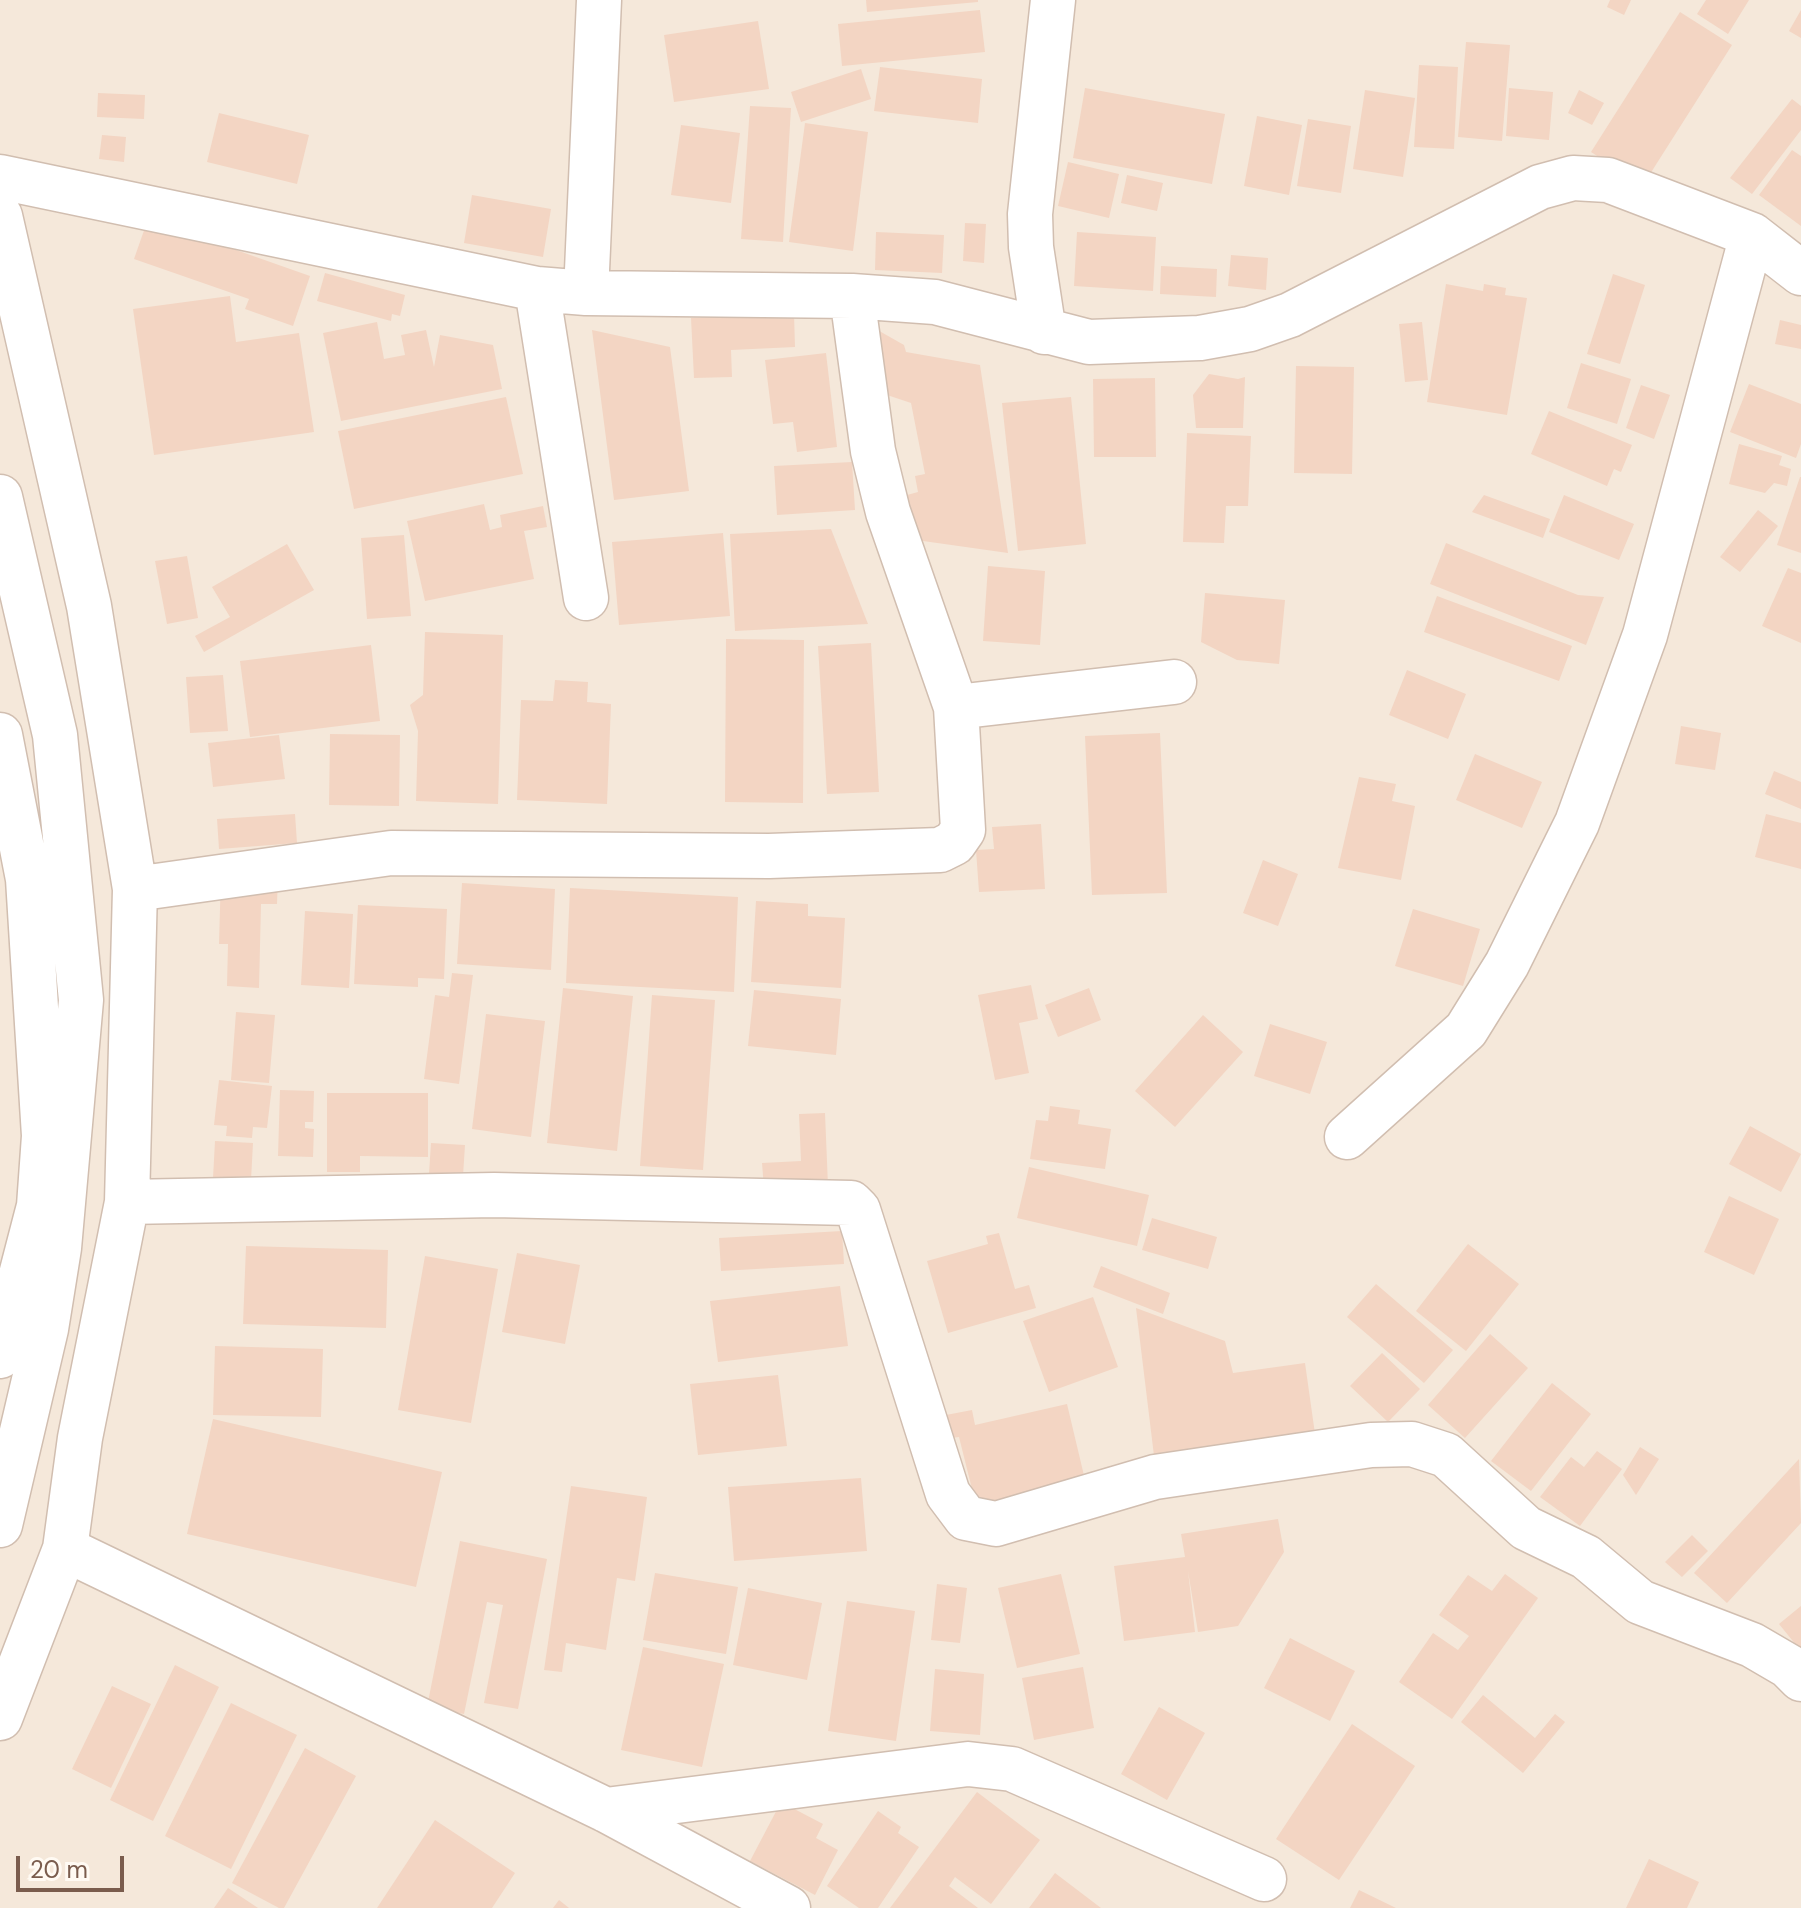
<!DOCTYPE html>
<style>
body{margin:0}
#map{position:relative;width:1801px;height:1908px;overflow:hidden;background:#fdf6ec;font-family:"DM Sans",sans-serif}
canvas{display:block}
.scale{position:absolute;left:16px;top:1856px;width:108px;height:36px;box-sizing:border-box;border:4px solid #7a5c4d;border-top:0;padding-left:10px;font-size:24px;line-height:28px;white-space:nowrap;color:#7a5c4d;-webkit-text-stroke:6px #fffaf3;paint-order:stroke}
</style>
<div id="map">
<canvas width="1801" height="1908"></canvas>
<div class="scale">20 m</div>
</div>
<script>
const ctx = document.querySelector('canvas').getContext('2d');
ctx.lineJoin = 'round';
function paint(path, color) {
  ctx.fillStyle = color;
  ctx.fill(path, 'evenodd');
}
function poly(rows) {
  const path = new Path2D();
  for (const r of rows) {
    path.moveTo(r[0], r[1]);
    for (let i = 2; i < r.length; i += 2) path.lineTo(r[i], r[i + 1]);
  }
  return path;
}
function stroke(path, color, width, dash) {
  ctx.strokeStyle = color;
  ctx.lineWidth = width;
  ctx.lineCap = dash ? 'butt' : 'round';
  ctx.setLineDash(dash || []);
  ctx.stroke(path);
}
const residential = poly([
 [0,0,1801,0,1801,1908,0,1908]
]);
const building = poly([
 [866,0,978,0,978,2,867,12],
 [1610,0,1631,0,1624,15,1607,7],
 [1706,0,1749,0,1728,34,1697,14],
 [980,10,985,52,842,66,838,24],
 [1801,10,1801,38,1789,31],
 [1680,12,1732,45,1643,185,1591,152],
 [758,21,769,89,674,102,664,35],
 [1466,42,1510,45,1502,141,1458,137],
 [1419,65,1458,67,1454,149,1414,147],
 [880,67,982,79,978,123,874,111],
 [861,69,871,99,801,122,791,92],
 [1085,88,1225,114,1212,184,1073,158],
 [1509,88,1553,92,1549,140,1506,136],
 [1365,90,1415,98,1403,177,1353,169],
 [1579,90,1604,103,1592,125,1568,113],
 [98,93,145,95,144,119,97,117],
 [1792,99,1801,106,1801,130,1752,194,1730,178],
 [750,106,791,108,783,242,741,239],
 [219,113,309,135,297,184,207,162],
 [1257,116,1302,125,1289,195,1244,186],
 [1308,119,1351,126,1341,193,1297,186],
 [805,123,868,132,853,251,789,242],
 [681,125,740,133,731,203,671,195],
 [102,135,126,137,124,162,99,159],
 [1792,150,1801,156,1801,226,1759,195],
 [1068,162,1119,174,1109,218,1058,206],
 [1127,175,1163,183,1157,211,1121,203],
 [472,195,551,209,543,257,464,243],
 [148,219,310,276,293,326,245,309,249,299,134,259],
 [965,223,986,224,984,263,963,261],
 [876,232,944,235,942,273,875,270],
 [1077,232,1156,237,1153,291,1074,286],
 [1231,255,1268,258,1266,290,1228,286],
 [1161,266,1217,269,1216,297,1160,294],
 [325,273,405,295,400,316,392,314,391,321,317,301],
 [1613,274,1645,285,1620,364,1587,354],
 [1446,284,1483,291,1484,284,1506,288,1505,295,1527,298,1507,415,1427,402],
 [230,296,236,342,299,333,314,432,154,455,133,309],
 [794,314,795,347,731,350,732,377,694,378,691,318],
 [1780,320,1801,325,1801,349,1775,344],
 [377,322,384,359,405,355,401,335,426,330,434,367,440,335,493,345,502,389,341,421,323,333],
 [1422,322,1428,380,1405,382,1399,324],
 [874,328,904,345,906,352,980,365,1008,553,916,540,907,495,918,492,915,476,925,474,911,403,887,395],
 [592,330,670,347,689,491,614,500],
 [826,353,837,447,797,452,793,422,773,424,765,360],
 [1581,363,1631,379,1617,424,1567,408],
 [1296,366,1354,367,1352,474,1294,473],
 [1209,374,1238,379,1245,377,1243,428,1196,428,1193,395],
 [1155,378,1156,457,1094,457,1093,379],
 [1749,384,1801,404,1801,444,1796,458,1730,432],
 [1641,385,1670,395,1654,439,1626,428],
 [506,397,523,474,354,509,338,431],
 [1071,397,1086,544,1018,551,1002,403],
 [1549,411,1632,445,1621,472,1614,469,1607,486,1531,454],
 [1187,433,1251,436,1248,506,1226,506,1224,543,1183,542],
 [1739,444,1782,456,1779,465,1791,469,1787,486,1774,483,1765,493,1729,484],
 [852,462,855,510,777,515,774,466],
 [1800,477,1801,477,1801,553,1777,545],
 [1484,495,1550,519,1543,538,1472,512],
 [1564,495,1634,524,1619,560,1549,532],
 [484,504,490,530,502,527,500,515,543,506,547,527,524,531,534,579,425,601,407,521],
 [1758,510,1778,526,1740,572,1720,557],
 [831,529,868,624,735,631,730,534],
 [723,533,730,616,619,625,612,542],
 [404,535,411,616,367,619,361,538],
 [1446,543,1578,595,1604,597,1586,645,1430,584],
 [287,544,314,590,204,652,195,636,230,617,212,587],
 [187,556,198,618,167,624,155,561],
 [988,566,1045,571,1040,645,983,641],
 [1788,568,1801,573,1801,643,1762,626],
 [1205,593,1285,600,1279,664,1237,660,1201,642],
 [1437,596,1572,646,1559,681,1424,632],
 [425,632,503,635,498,804,416,801,418,731,410,705,423,695],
 [726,639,804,640,803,803,725,802],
 [871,643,879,792,827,794,818,646],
 [371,645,380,721,250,737,240,661],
 [1407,670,1466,694,1448,739,1389,715],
 [223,675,228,731,190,733,186,677],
 [555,680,588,682,587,702,611,704,607,804,517,800,521,700,553,701],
 [1681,726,1721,733,1715,770,1675,764],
 [1160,733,1167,893,1092,895,1085,736],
 [330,734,400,735,399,806,329,805],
 [279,735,285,779,213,787,208,743],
 [1475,754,1542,782,1522,828,1456,800],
 [1774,771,1801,782,1801,809,1765,794],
 [1359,777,1396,784,1392,801,1415,806,1401,880,1338,868],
 [295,814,297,843,219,849,217,819],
 [1766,814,1801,823,1801,869,1755,857],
 [1041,824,1045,889,979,892,976,850,994,849,992,827],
 [1263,860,1298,874,1278,926,1243,913],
 [221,873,278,875,277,904,261,904,259,988,227,986,228,944,219,944],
 [462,883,555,889,551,970,457,964],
 [570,888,738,897,734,992,566,983],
 [756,901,808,904,808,916,845,918,841,988,751,982],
 [358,905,447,909,444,979,418,978,418,987,354,984],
 [1413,909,1480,929,1463,986,1395,966],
 [305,911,353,914,349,988,301,985],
 [452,973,473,975,459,1084,424,1079,435,995,449,997],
 [1031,985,1038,1019,1019,1023,1029,1073,995,1080,978,995],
 [563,988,633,996,617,1151,547,1143],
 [1089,988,1101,1020,1058,1037,1045,1005],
 [754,990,841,999,836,1055,748,1046],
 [652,995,715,1000,703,1170,640,1166],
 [236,1012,275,1015,269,1083,231,1080],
 [486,1014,545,1021,531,1137,472,1129],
 [1203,1015,1243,1052,1175,1127,1135,1091],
 [1270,1024,1327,1042,1310,1094,1254,1076],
 [219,1080,272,1086,267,1128,253,1127,252,1138,226,1136,227,1126,214,1125],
 [280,1090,314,1091,313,1122,305,1122,305,1128,314,1129,313,1157,278,1156],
 [327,1093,428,1093,428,1157,360,1156,360,1172,327,1172],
 [1050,1106,1080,1110,1078,1124,1111,1129,1105,1169,1030,1159,1036,1120,1048,1121],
 [825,1113,828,1186,764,1188,762,1163,801,1161,799,1114],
 [1750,1126,1801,1154,1781,1192,1729,1164],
 [215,1141,253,1143,251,1180,213,1178],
 [431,1143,465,1145,463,1176,429,1174],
 [1029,1167,1149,1195,1137,1246,1017,1218],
 [1729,1196,1779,1219,1754,1275,1704,1252],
 [1152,1218,1217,1237,1208,1269,1142,1250],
 [842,1231,844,1264,721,1271,719,1238],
 [999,1233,1015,1289,1029,1285,1036,1308,948,1333,927,1261,988,1244,986,1236],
 [1468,1244,1519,1284,1466,1351,1416,1311],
 [246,1246,388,1250,386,1328,243,1324],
 [517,1253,580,1265,565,1344,502,1332],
 [425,1256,498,1269,471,1423,398,1410],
 [1101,1266,1170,1293,1163,1314,1093,1287],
 [1376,1284,1453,1350,1424,1383,1347,1317],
 [840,1286,848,1346,718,1362,710,1301],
 [1093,1297,1118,1367,1049,1392,1023,1321],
 [1136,1308,1225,1341,1233,1373,1305,1363,1316,1441,1155,1464],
 [1490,1334,1528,1368,1465,1438,1428,1405],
 [215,1346,323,1349,321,1417,213,1415],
 [1382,1353,1420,1389,1388,1422,1350,1386],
 [778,1375,787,1446,698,1455,690,1384],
 [1552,1383,1591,1414,1531,1491,1491,1461],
 [1067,1404,1086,1484,977,1509,959,1437,951,1438,946,1415,972,1410,975,1425],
 [213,1419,442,1472,416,1587,187,1534],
 [1640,1447,1659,1459,1636,1495,1623,1475],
 [1597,1451,1622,1469,1580,1526,1540,1497,1571,1457,1584,1467],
 [1799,1459,1801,1523,1727,1603,1694,1573],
 [861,1478,867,1551,734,1561,728,1487],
 [571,1486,647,1497,635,1581,617,1578,606,1650,566,1643,562,1672,544,1670],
 [1278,1519,1284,1552,1238,1626,1198,1632,1188,1571,1195,1632,1124,1641,1114,1566,1185,1557,1181,1534],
 [1692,1535,1708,1551,1682,1577,1665,1562],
 [460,1541,547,1559,518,1709,484,1703,503,1605,487,1602,464,1714,427,1707],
 [655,1573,738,1587,726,1654,643,1640],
 [1061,1574,1080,1654,1017,1668,998,1588],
 [1505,1574,1538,1598,1452,1719,1399,1682,1433,1633,1458,1650,1469,1636,1439,1615,1468,1575,1492,1591],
 [937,1584,967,1588,960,1643,931,1640],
 [748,1588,822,1603,807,1680,733,1665],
 [847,1601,915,1611,896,1741,828,1731],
 [1801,1606,1801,1651,1779,1624],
 [1290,1638,1355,1671,1330,1721,1264,1688],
 [643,1647,724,1664,702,1767,621,1750],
 [175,1665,219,1687,153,1821,110,1800],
 [1083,1667,1094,1728,1034,1740,1022,1678],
 [935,1669,984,1674,980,1735,930,1731],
 [112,1686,151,1704,111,1788,72,1769],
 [1483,1695,1535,1738,1555,1714,1565,1722,1523,1773,1461,1722],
 [231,1703,297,1735,231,1869,165,1836],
 [1159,1707,1205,1733,1167,1800,1121,1774],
 [1352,1724,1415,1766,1339,1880,1276,1839],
 [305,1748,356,1776,284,1908,279,1908,232,1883],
 [977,1792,1040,1840,991,1904,955,1877,949,1886,978,1908,890,1908],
 [781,1802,823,1824,816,1838,838,1850,815,1895,750,1861],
 [878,1811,901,1827,898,1833,919,1847,878,1908,859,1908,827,1886],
 [435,1820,515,1873,492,1908,377,1908],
 [1649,1859,1699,1882,1687,1908,1626,1908],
 [1055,1873,1101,1908,1029,1908],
 [228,1888,258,1908,214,1908],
 [1359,1890,1396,1908,1350,1908],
 [559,1900,569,1908,553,1908]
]);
const minor = poly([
 [0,177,537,289,586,293,852,296,935,302,1089,342,1200,338,1250,329,1290,315,1540,187,1573,178,1608,180,1752,235,1801,273],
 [0,216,89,606,135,889,127,1202,80,1438,65,1549,0,1718],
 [537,289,586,598],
 [586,293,599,0],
 [1044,332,1031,247,1030,214,1053,0],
 [0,497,55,735,81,1000,59,1248,46,1329,0,1525],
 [956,707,1174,682],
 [0,735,28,879,44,1136,39,1206,0,1356],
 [135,889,391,853,769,856,940,850,954,843,963,830,956,707,888,512,873,451,852,296],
 [1347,1137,1466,1030,1507,964,1577,823,1645,635,1752,235],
 [127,1202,494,1195,851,1203,858,1210,948,1494,966,1518,996,1524,1155,1477,1371,1445,1412,1444,1446,1455,1526,1528,1586,1557,1640,1602,1752,1645,1788,1666,1801,1679],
 [65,1549,606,1810,788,1908],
 [606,1810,968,1764,1012,1769,1264,1879]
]);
paint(residential, '#f5e8da');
paint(building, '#f3d5c3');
stroke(minor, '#d1beb0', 47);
stroke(minor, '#fff', 44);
</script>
